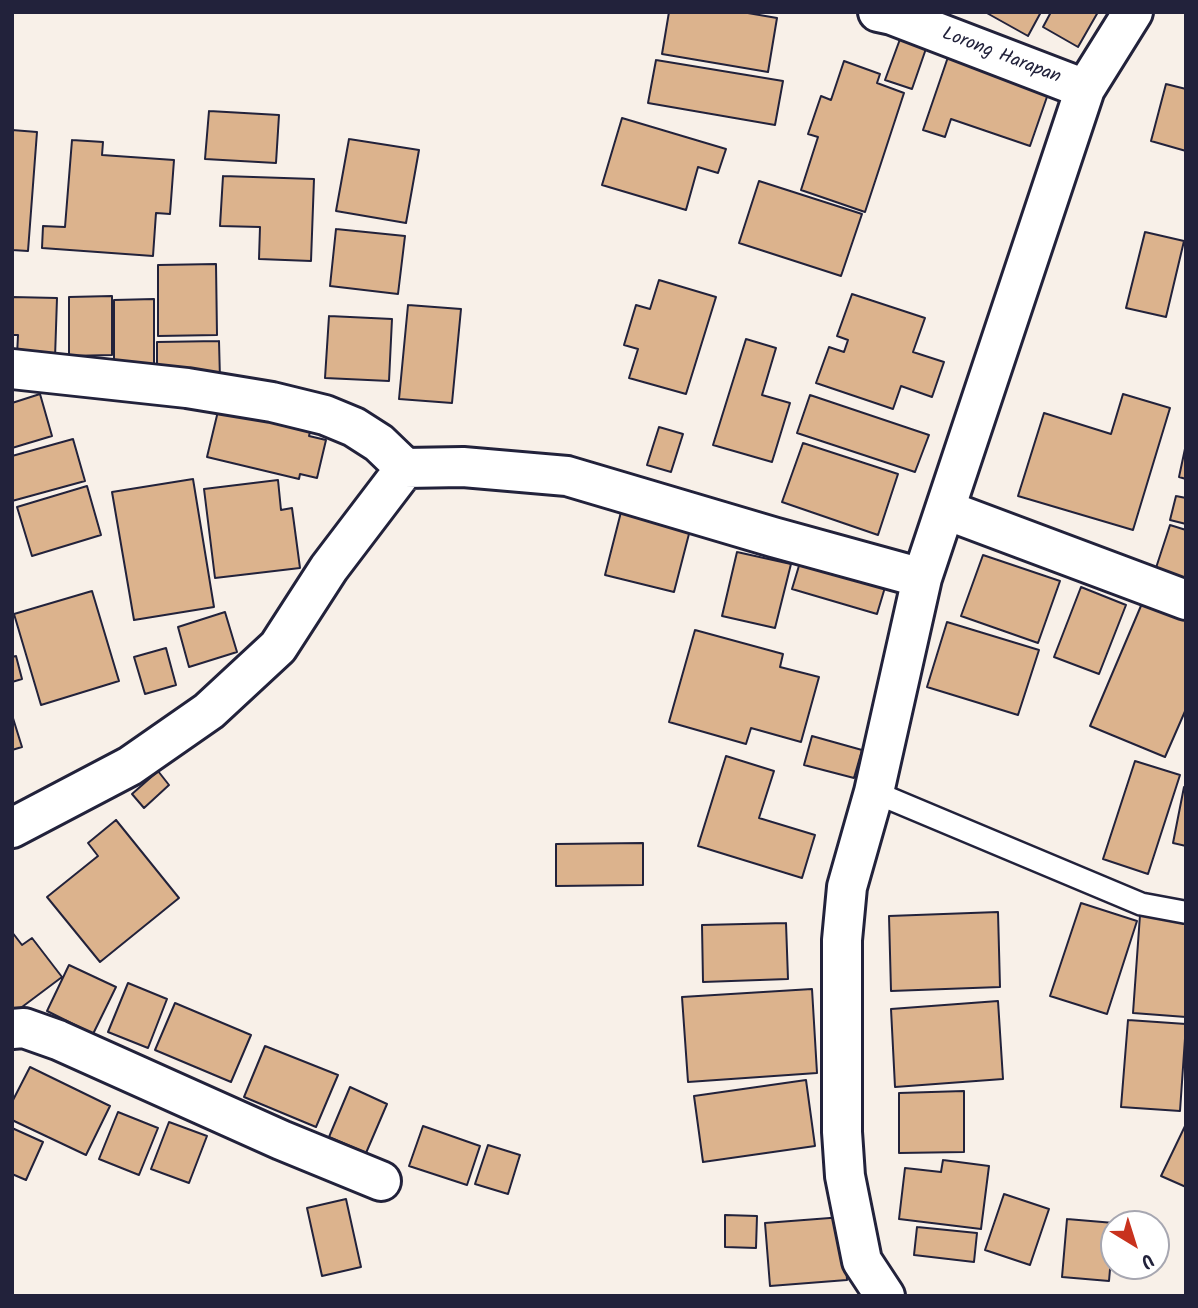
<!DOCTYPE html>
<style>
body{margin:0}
#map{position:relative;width:1198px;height:1308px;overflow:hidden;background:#f8f0e8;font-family:Kalam,sans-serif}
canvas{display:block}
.frame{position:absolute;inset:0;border:14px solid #22223b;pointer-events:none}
.north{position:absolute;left:1100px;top:1210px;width:70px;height:70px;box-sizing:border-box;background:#fff;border:2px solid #a7a7b1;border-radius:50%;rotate:142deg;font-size:19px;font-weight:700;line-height:28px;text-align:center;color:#22223b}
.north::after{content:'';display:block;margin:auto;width:24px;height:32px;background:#c8321e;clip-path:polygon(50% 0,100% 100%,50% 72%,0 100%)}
</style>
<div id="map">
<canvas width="1198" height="1308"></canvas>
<div class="frame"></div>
<div class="north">U</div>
</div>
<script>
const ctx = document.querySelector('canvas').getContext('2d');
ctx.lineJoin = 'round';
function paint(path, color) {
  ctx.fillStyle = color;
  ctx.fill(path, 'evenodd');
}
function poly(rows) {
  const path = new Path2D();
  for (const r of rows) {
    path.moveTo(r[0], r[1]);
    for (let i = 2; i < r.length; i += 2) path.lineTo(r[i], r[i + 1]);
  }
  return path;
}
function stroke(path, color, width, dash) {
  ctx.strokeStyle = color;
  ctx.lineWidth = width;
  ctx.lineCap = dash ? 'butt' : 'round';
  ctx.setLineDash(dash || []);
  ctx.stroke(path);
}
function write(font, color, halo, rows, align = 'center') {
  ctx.font = font + ' Kalam,sans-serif';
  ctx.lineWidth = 6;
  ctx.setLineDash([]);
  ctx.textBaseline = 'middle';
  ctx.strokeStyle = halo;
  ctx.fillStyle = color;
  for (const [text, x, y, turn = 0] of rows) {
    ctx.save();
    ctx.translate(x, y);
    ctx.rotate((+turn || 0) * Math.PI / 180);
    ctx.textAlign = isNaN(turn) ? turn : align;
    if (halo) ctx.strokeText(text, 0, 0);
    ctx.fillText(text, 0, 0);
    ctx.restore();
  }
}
const building = poly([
 [669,12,742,12,777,18,768,72,662,54,669,12],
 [985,12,1041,12,1028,36,985,12],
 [1051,12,1098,12,1078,47,1043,27,1051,12],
 [903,31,929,40,912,89,885,80,903,31],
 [948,57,1049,91,1030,146,951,119,945,137,923,130,948,57],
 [656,60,783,81,775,125,648,103,656,60],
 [844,61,880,74,877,83,904,93,865,212,801,190,818,137,808,134,821,96,831,100,844,61],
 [1166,84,1186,89,1186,151,1151,141,1166,84],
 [209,111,279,115,276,163,205,159,209,111],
 [622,118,726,149,718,173,698,167,686,210,602,185,622,118],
 [12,130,37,132,28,251,12,250,12,130],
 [349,139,419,150,406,223,336,211,349,139],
 [72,140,103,142,102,155,174,160,170,214,156,213,153,256,42,248,43,226,65,227,72,140],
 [223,176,314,179,311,261,259,259,260,227,220,226,223,176],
 [759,181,862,214,841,276,739,243,759,181],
 [336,229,405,236,398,294,330,286,336,229],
 [1145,232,1184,241,1166,317,1126,308,1145,232],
 [216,264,217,335,158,336,158,265,216,264],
 [659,280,716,297,686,394,629,378,638,349,624,345,636,305,650,309,659,280],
 [852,294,925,318,913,352,944,362,932,397,901,386,893,409,816,383,829,347,844,352,848,340,837,336,852,294],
 [112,296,112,355,69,356,69,297,112,296],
 [12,297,57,298,55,358,17,356,18,335,12,335,12,297],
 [154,299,154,371,114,371,114,300,154,299],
 [408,305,461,309,452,403,399,399,408,305],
 [329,316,392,319,389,381,325,378,329,316],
 [746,339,776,348,762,395,790,403,772,462,713,445,746,339],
 [219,341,220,379,157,379,157,342,219,341],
 [40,394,52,436,12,448,12,403,40,394],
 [1123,394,1170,408,1133,530,1018,496,1044,413,1111,434,1123,394],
 [810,395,929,435,915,472,797,433,810,395],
 [219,407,311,428,309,436,326,440,317,478,300,474,299,479,207,457,219,407],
 [659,427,683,434,671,472,647,465,659,427],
 [73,439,85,481,12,501,12,456,73,439],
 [803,443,898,474,878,535,782,502,803,443],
 [1186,444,1186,479,1179,477,1186,444],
 [193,479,214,607,134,620,112,492,193,479],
 [278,480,281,510,292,508,300,568,215,578,204,489,278,480],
 [87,486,101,535,32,556,17,507,87,486],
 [1176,496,1186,498,1186,524,1170,520,1176,496],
 [621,512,690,530,674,592,605,575,621,512],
 [1170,525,1186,530,1186,584,1154,574,1170,525],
 [737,552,791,564,775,628,722,616,737,552],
 [983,555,1060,581,1038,643,961,616,983,555],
 [801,559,886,584,877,614,792,589,801,559],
 [1081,587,1126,605,1099,674,1054,657,1081,587],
 [92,591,119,681,41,705,14,614,92,591],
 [1146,594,1186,610,1186,709,1165,757,1090,726,1146,594],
 [225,612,237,652,189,667,178,627,225,612],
 [947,622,1039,650,1018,715,927,687,947,622],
 [695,630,783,654,780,667,819,677,801,742,751,728,746,744,669,722,695,630],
 [166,648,176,685,145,694,134,657,166,648],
 [16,656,22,679,12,682,12,657,16,656],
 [12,715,22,747,12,750,12,715],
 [812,736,862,750,854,778,804,765,812,736],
 [726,756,774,771,759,818,815,835,802,878,698,846,726,756],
 [1135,761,1180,775,1148,874,1103,859,1135,761],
 [158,771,169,785,144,808,132,794,158,771],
 [1184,787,1186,788,1186,846,1173,843,1184,787],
 [116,820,179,898,100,962,47,897,98,856,88,843,116,820],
 [643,843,643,885,556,886,556,844,643,843],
 [1081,903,1137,921,1107,1014,1050,996,1081,903],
 [998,912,1000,987,891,991,889,916,998,912],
 [1140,915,1186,918,1186,1017,1133,1013,1140,915],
 [786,923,788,979,703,982,702,925,786,923],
 [12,932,22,945,32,938,62,977,14,1013,12,1010,12,932],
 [69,965,116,987,93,1034,47,1011,69,965],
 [128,983,167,999,148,1048,108,1032,128,983],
 [812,989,817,1073,688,1082,682,997,812,989],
 [998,1001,1003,1079,895,1087,891,1009,998,1001],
 [175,1003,251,1035,231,1082,155,1050,175,1003],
 [1128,1020,1186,1024,1180,1111,1121,1107,1128,1020],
 [265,1046,338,1075,316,1127,244,1097,265,1046],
 [30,1067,110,1106,86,1155,12,1120,12,1102,30,1067],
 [806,1080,815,1146,703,1162,694,1096,806,1080],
 [350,1087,387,1104,366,1153,329,1137,350,1087],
 [964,1091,964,1152,899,1153,899,1093,964,1091],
 [118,1112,158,1128,139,1175,99,1159,118,1112],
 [169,1122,207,1136,189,1183,151,1169,169,1122],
 [1186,1124,1186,1187,1161,1176,1186,1124],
 [423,1126,480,1146,467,1185,409,1166,423,1126],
 [12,1128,43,1142,26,1180,12,1174,12,1128],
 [488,1145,520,1155,508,1194,475,1184,488,1145],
 [943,1160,989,1166,981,1229,899,1219,905,1168,941,1172,943,1160],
 [1004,1194,1049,1209,1030,1265,985,1250,1004,1194],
 [346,1199,361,1267,322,1276,307,1208,346,1199],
 [725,1215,757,1216,756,1248,725,1247,725,1215],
 [843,1217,847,1280,770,1286,765,1223,843,1217],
 [1067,1219,1114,1223,1109,1281,1062,1277,1067,1219],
 [917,1227,977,1233,974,1262,914,1255,917,1227]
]);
const service = poly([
 [874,792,1141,904,1184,912]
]);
const minor = poly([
 [878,12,892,15,1085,89],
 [12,369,187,388,272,402,325,415,354,427,379,443,405,468],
 [946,510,1186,600],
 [12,828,130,766,209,711,278,647,329,568,405,468,463,467,567,476,773,537,922,578],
 [12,1029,24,1028,58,1040,281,1140,381,1181],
 [885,1296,862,1261,845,1176,842,1132,842,940,847,887,874,792,922,578,1085,89,1133,12]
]);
const streetNames = [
 ["Lorong Harapan",1001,57,21]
];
paint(building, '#dcb38d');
stroke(building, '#22223b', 2);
stroke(service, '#22223b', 26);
stroke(minor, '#22223b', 44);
stroke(service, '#fff', 21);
stroke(minor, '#fff', 38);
write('19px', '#22223b', '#fff', streetNames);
</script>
